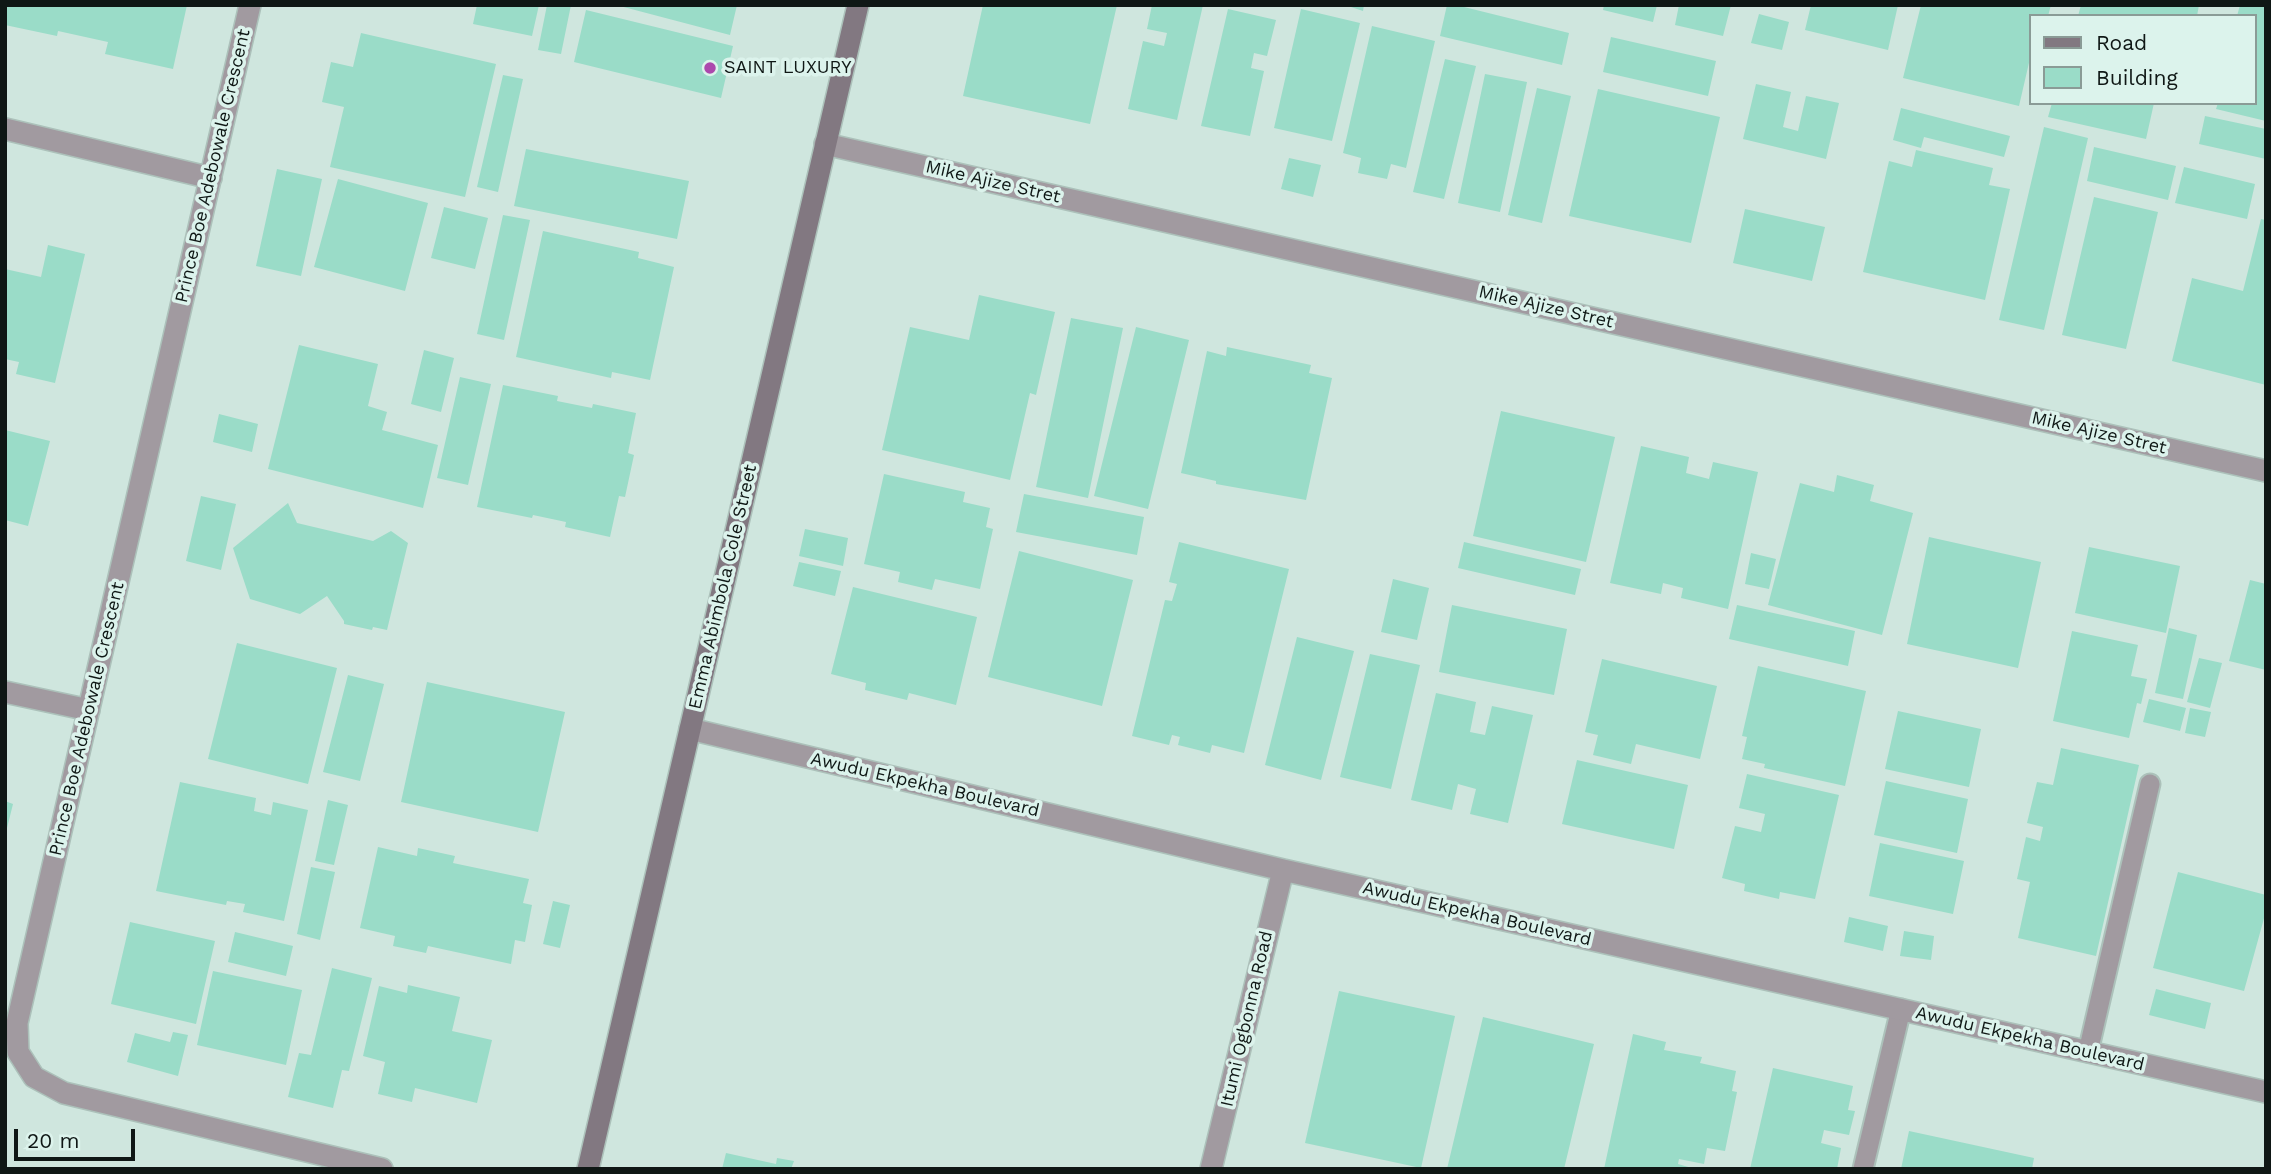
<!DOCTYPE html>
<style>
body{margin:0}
#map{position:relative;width:2271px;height:1174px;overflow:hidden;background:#cfe6de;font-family:"Work Sans",sans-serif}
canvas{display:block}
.frame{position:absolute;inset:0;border:7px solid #0f1715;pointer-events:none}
.legend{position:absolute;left:2029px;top:14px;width:228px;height:91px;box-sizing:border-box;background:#dcf3ec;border:2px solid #8a9b96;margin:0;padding:9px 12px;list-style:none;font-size:21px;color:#0f1715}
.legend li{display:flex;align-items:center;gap:14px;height:35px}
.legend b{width:35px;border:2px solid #8a9b96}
.scale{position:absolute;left:14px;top:1129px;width:121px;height:32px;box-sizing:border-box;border:4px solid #0f1715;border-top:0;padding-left:9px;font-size:21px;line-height:24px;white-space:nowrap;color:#0f1715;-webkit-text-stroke:5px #dcf3ec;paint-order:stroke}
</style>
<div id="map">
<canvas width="2271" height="1174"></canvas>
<div class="frame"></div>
<ul class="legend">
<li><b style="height:9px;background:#827881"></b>Road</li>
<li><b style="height:19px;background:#9adcc8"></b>Building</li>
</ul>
<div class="scale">20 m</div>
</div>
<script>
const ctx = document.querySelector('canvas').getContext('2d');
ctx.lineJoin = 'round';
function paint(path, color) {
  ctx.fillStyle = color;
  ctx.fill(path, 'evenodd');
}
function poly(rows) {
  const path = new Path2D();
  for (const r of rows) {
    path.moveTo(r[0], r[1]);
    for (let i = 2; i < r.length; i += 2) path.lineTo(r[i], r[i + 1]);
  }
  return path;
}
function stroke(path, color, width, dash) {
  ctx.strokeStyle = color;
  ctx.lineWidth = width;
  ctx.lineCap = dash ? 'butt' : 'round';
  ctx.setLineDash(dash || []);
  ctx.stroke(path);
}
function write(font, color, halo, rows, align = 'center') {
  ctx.font = font + ' "Work Sans",sans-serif';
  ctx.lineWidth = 7;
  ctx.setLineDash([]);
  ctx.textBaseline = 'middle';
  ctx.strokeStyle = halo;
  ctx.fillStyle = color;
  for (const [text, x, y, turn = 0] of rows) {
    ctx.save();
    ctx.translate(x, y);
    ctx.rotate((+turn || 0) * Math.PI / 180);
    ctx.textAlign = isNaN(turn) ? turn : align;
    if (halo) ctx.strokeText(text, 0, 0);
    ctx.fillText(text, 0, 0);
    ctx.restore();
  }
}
const building = poly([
 [5,5,187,5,173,69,105,54,108,42,58,31,57,36,5,25],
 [477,5,539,5,532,36,473,24],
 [547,5,571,5,561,54,538,50],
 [616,5,737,5,730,35],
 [983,5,1117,5,1090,124,963,96],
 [1152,5,1203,5,1177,120,1128,109,1143,41,1164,46,1167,33,1147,29],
 [1345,5,1364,5,1363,11],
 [1447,5,1456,5,1569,33,1562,65,1440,36],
 [1604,5,1657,5,1653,22,1603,10],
 [1679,5,1731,5,1723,36,1675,25],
 [1811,5,1898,5,1888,50,1805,30],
 [1921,5,2051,5,2048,16,2031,16,2031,54,2019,106,1903,78],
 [2081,5,2199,5,2197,16,2078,16],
 [2240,5,2266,5,2266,121,2216,109,2218,103,2255,103,2255,16,2237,16],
 [1228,9,1276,20,1267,56,1254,53,1251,68,1264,71,1250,136,1201,126],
 [1301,9,1360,23,1332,141,1274,128],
 [586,10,733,46,721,98,574,62],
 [1759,14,1789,22,1782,50,1751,43],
 [1372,26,1435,41,1406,168,1391,164,1387,179,1358,173,1361,158,1343,153],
 [361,33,496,64,465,197,330,167,344,107,322,102,331,62,353,67],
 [1611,37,1716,61,1708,96,1603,72],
 [1445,59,1476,66,1444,199,1413,192],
 [1485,74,1527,82,1500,212,1458,203],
 [503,75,523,79,498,192,477,187],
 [1756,84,1791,92,1783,127,1798,131,1806,96,1839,103,1826,159,1743,139],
 [1537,88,1571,96,1542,223,1508,215],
 [1598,89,1720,117,1691,243,1569,216],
 [2052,103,2154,103,2146,139,2048,117],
 [1901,108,2010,136,2004,157,1924,137,1921,148,1893,140],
 [2205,116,2266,129,2266,159,2199,144],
 [2044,127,2088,138,2044,330,1999,320],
 [2094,147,2176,166,2168,200,2087,181],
 [526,149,689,181,677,239,514,206],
 [1916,150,1993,168,1989,185,2010,189,1985,300,1863,272,1889,161,1912,167],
 [1289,158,1321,165,1313,197,1281,189],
 [2184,167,2255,184,2247,219,2175,203],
 [277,169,322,179,301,276,256,266],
 [338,179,428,203,405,291,314,267],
 [2094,197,2158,212,2126,349,2062,335],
 [444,207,488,218,475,269,431,258],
 [1745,209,1825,227,1812,281,1733,263],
 [503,215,530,220,504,340,477,334],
 [2261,219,2266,220,2266,385,2172,361,2192,278,2243,291],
 [543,231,639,252,638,258,674,267,650,380,612,372,611,378,516,357],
 [48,245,85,254,55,383,16,374,19,362,5,359,5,269,41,277],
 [979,295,1055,312,1036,395,1030,393,1010,480,882,450,910,327,969,340],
 [1071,318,1123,328,1088,498,1036,487],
 [1136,327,1189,340,1148,509,1094,496],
 [299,345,378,364,368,406,387,412,382,430,438,445,423,508,268,469],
 [1227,347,1311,365,1309,373,1332,378,1306,500,1216,484,1216,481,1181,473,1207,351,1226,356],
 [424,350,454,358,441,412,411,404],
 [460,377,491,384,468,485,437,478],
 [503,385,558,396,557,401,592,408,593,404,636,413,628,453,634,455,625,497,619,496,610,537,565,527,566,522,533,515,532,518,477,507],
 [1501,411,1615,437,1586,562,1473,536],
 [219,414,258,424,252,452,213,442],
 [5,430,50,441,28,526,5,520],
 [1641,446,1689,457,1686,473,1709,479,1713,462,1758,472,1728,609,1681,598,1683,588,1663,583,1661,594,1610,583],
 [884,474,965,492,963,502,990,508,986,527,993,529,980,589,935,579,932,590,898,582,900,572,864,564],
 [1837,475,1874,485,1870,501,1913,513,1882,635,1768,605,1800,483,1834,492],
 [1024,494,1144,517,1137,555,1016,532],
 [201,496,236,504,221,570,186,561],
 [288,503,297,523,373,541,391,531,408,543,387,630,373,627,372,630,344,624,344,621,327,596,300,614,250,599,233,548],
 [805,529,848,538,843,566,799,556],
 [1929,537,2041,562,2018,668,1907,644],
 [1179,542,1289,569,1244,753,1212,745,1210,753,1178,745,1180,737,1172,735,1169,745,1132,736,1165,600,1172,601,1177,584,1169,582],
 [1464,542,1581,569,1575,595,1458,568],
 [2089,547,2180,566,2166,633,2075,613],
 [1019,551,1133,580,1102,706,988,677],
 [1751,553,1776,559,1769,589,1745,584],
 [799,562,841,571,835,596,793,586],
 [1393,579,1429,588,1417,640,1381,632],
 [2250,580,2266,584,2266,670,2229,661],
 [853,587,977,617,956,705,909,693,907,700,865,690,866,683,831,674],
 [1452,605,1567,629,1554,695,1439,672],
 [1737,605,1855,631,1848,666,1729,639],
 [2169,628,2197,635,2183,699,2155,693],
 [2072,631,2138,645,2131,676,2147,679,2141,704,2137,703,2129,738,2053,721],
 [1297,637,1354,651,1321,780,1265,765],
 [237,643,337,668,308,784,208,759],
 [1370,654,1420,665,1391,789,1340,777],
 [2199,658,2222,663,2210,708,2187,702],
 [1602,659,1717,686,1700,759,1636,744,1631,764,1593,755,1598,735,1585,732],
 [1758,666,1866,691,1845,786,1764,768,1765,764,1742,759,1747,737,1742,736],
 [348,675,384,684,360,781,323,772],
 [427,682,565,712,538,832,401,802],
 [1436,693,1476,702,1470,732,1485,735,1492,706,1533,715,1508,823,1470,814,1476,789,1458,784,1452,810,1411,800],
 [2149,699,2186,708,2180,731,2143,722],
 [2190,708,2211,712,2205,737,2185,733],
 [1898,711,1981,729,1969,787,1885,769],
 [2061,748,2139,765,2096,956,2018,938,2030,882,2017,879,2026,837,2040,841,2043,827,2027,823,2037,782,2053,785],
 [1577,760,1688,785,1674,849,1562,824],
 [1747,774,1839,795,1815,899,1780,892,1779,899,1744,891,1745,884,1722,878,1735,826,1761,832,1765,814,1739,808],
 [1886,781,1968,799,1957,853,1874,835],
 [180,782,256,798,254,811,271,815,273,802,308,810,284,921,243,912,245,904,227,901,226,905,156,891],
 [328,800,348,805,334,865,315,861],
 [5,801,13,804,6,832,5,832],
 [1880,843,1964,861,1953,914,1869,896],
 [378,847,417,856,418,848,455,856,453,863,529,879,523,903,532,905,525,942,515,940,511,964,428,946,426,953,393,946,395,936,360,928],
 [311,867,335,872,320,940,297,934],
 [2178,872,2266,895,2266,911,2244,991,2153,968],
 [553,901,570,905,560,948,543,944],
 [1849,917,1888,926,1883,951,1844,942],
 [130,922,215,941,196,1024,111,1004],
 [1904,931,1934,936,1931,960,1900,956],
 [235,932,293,946,286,976,228,962],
 [332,968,372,978,349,1071,342,1070,333,1108,288,1097,299,1053,311,1055],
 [213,971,302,990,286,1065,197,1045],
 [408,985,460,997,452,1031,492,1040,477,1103,415,1088,412,1102,378,1094,385,1062,363,1056,379,986,407,993],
 [2156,989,2211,1003,2205,1029,2149,1015],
 [1339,991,1455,1016,1421,1168,1305,1143],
 [1483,1017,1594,1044,1564,1169,1447,1169],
 [173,1032,188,1035,178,1076,127,1062,135,1033,170,1042],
 [1633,1034,1666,1042,1664,1050,1702,1057,1700,1063,1736,1071,1732,1091,1737,1092,1725,1151,1707,1148,1704,1164,1679,1159,1678,1164,1695,1169,1604,1169],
 [1773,1068,1853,1086,1848,1110,1855,1111,1849,1135,1824,1130,1821,1143,1841,1148,1837,1169,1750,1169],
 [1909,1131,2034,1158,2032,1169,1901,1169],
 [726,1153,776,1164,777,1158,794,1161,791,1169,722,1169]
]);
const lane = poly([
 [2088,1052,2150,784],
 [1863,1169,1901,1009]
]);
const street = poly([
 [250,5,17,1023,18,1052,34,1077,64,1093,382,1169],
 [5,129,211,178],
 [825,144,2266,471],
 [5,692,89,710],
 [690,729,1283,870,2266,1092],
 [1211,1169,1283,870]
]);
const secondary = poly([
 [588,1169,858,5]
]);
const markers = [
 [710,68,7,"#ac48ad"]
];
const poiNames = [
 ["SAINT LUXURY",724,68]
];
const streetNames = [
 ["Prince Boe Adebowale Crescent",213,166,-77],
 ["Mike Ajize Stret",993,182,13],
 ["Mike Ajize Stret",1546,307,13],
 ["Mike Ajize Stret",2099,433,13],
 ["Emma Abimbola Cole Street",723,587,-77],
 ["Prince Boe Adebowale Crescent",87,719,-77],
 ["Awudu Ekpekha Boulevard",925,785,13],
 ["Awudu Ekpekha Boulevard",1477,914,13],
 ["Itumi Ogbonna Road",1247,1019,-77],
 ["Awudu Ekpekha Boulevard",2030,1039,13]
];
paint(building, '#9adcc8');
stroke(lane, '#acc1ba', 23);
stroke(street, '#acc1ba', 24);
stroke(secondary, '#acc1ba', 24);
stroke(lane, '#a19aa0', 19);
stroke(street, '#a19aa0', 21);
stroke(secondary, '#827881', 21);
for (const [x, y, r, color] of markers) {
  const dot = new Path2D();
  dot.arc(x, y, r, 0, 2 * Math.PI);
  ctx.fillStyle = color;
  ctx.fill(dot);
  stroke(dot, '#dcf3ec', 2.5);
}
write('18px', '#0f1715', '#dcf3ec', poiNames, 'left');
write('18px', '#0f1715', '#dcf3ec', streetNames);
</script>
